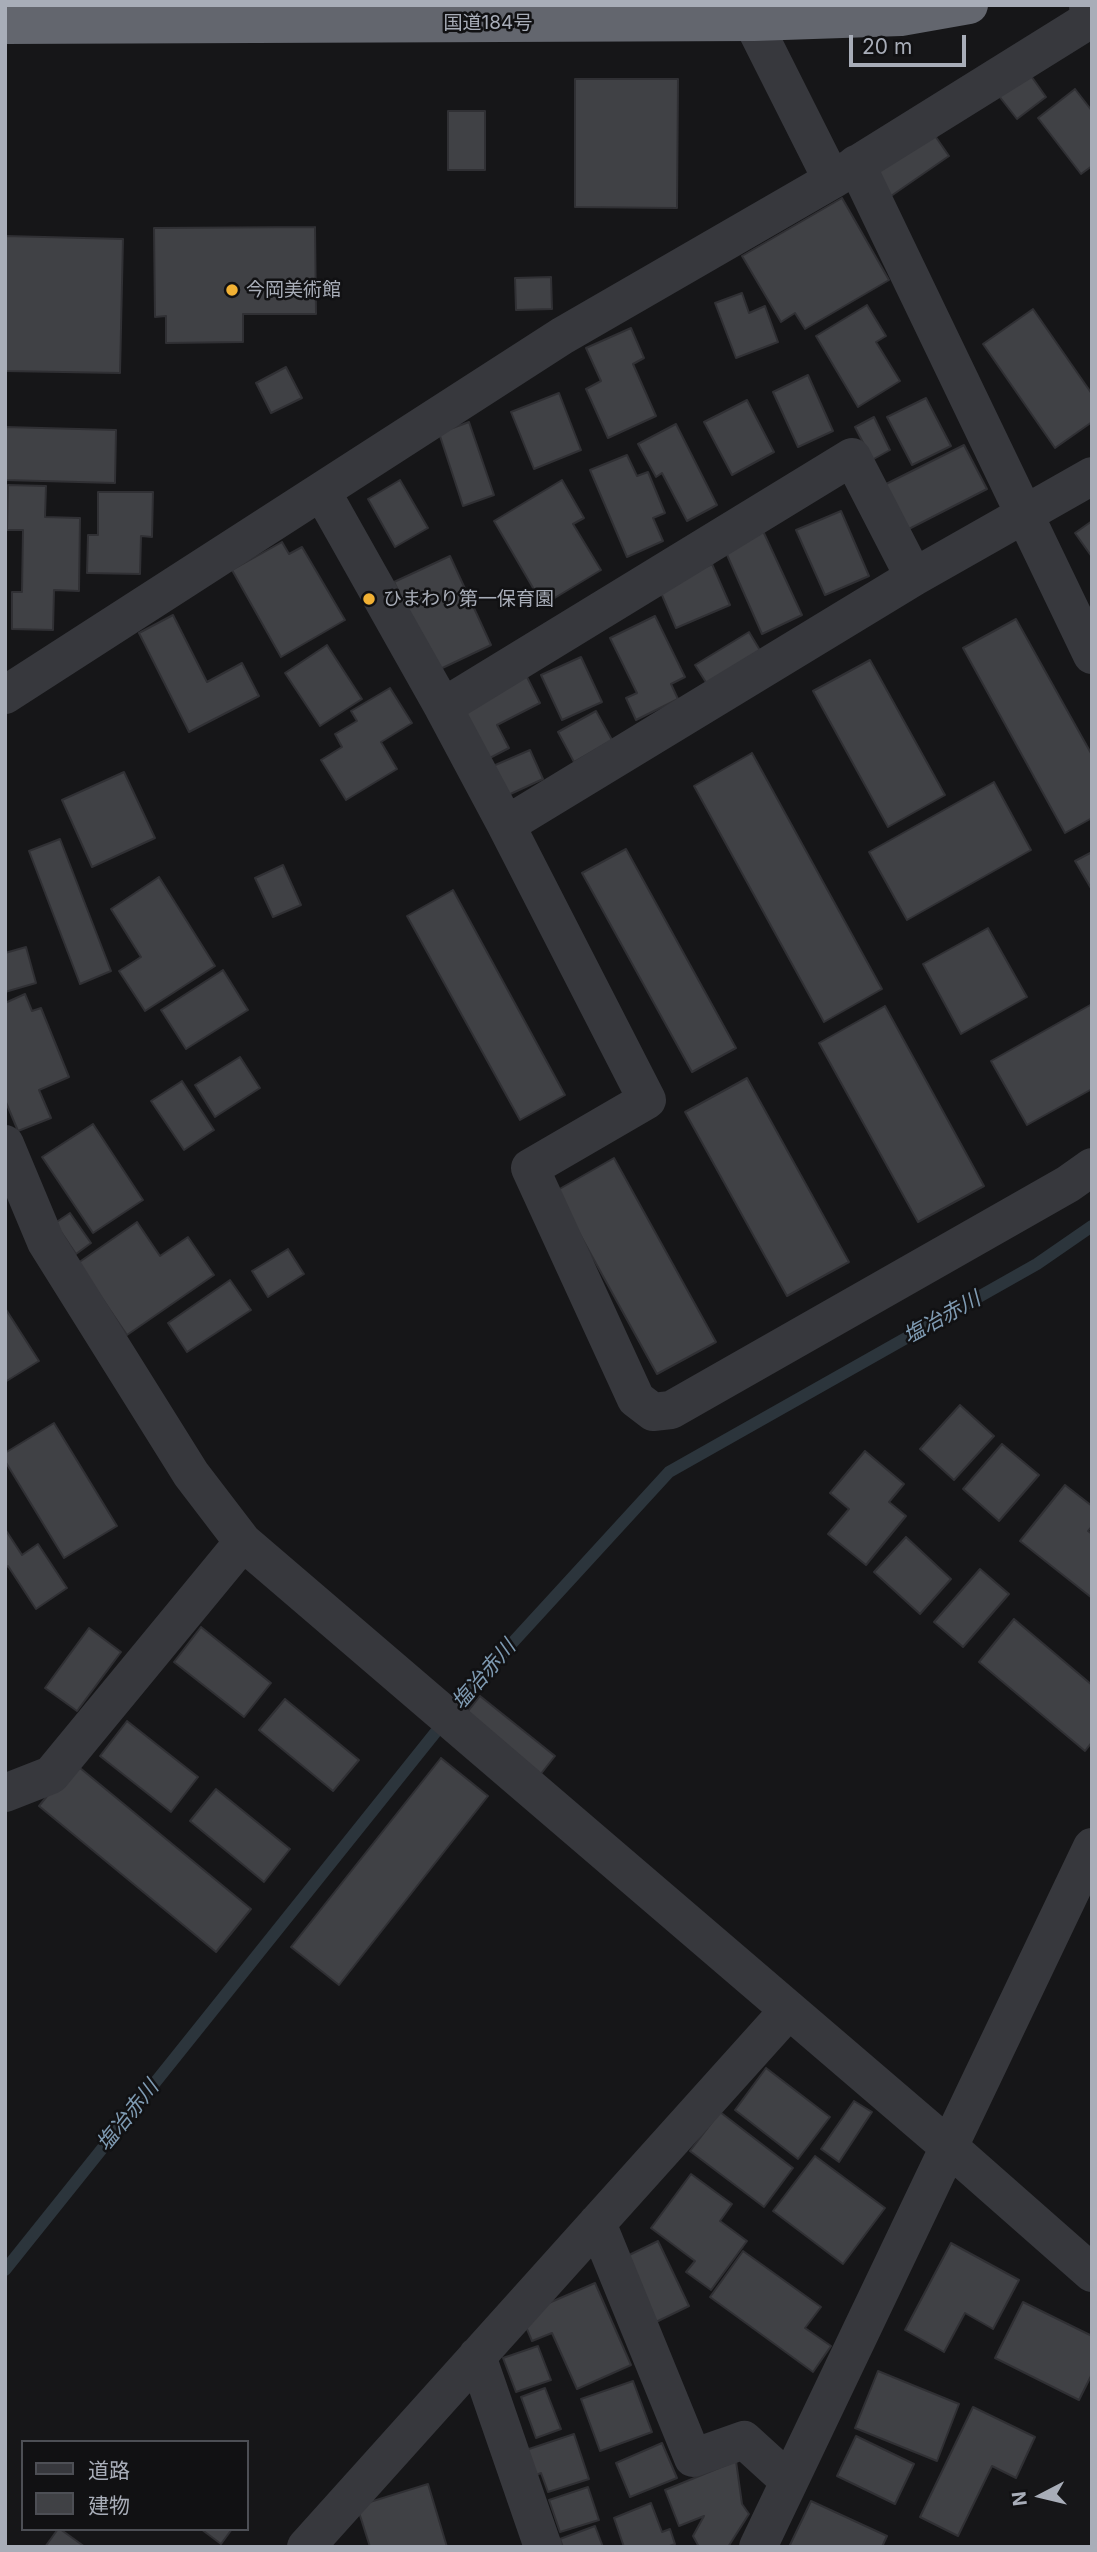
<!DOCTYPE html>
<meta charset="utf-8">
<style>
body{margin:0}
#map{position:relative;width:1097px;height:2552px;overflow:hidden;background:#161618;font-family:Inter,"Noto Sans JP",sans-serif}
canvas{display:block}
.frame{position:absolute;inset:0;border:7px solid #a8adb8;pointer-events:none}
.legend{position:absolute;left:21px;top:2440px;width:228px;height:91px;box-sizing:border-box;background:#111113;border:2px solid #4d4f55;margin:0;padding:9px 12px;list-style:none;font-size:21px;color:#a8adb8}
.legend li{display:flex;align-items:center;gap:14px;height:35px}
.legend b{width:35px;border:2px solid #4d4f55}
.north{position:absolute;left:1006px;top:2461px;width:70px;height:70px;-webkit-text-stroke:5px #111113;paint-order:stroke;rotate:263deg;font-size:19px;font-weight:700;line-height:28px;text-align:center;color:#a8adb8}
.north::after{content:'';display:block;margin:auto;width:24px;height:32px;background:#a8adb8;clip-path:polygon(50% 0,100% 100%,50% 72%,0 100%)}
.scale{position:absolute;left:849px;top:35px;width:117px;height:32px;box-sizing:border-box;border:4px solid #a8adb8;border-top:0;padding-left:9px;font-size:21px;line-height:24px;white-space:nowrap;color:#a8adb8;-webkit-text-stroke:5px #111113;paint-order:stroke}
</style>
<div id="map">
<canvas width="1097" height="2552"></canvas>
<div class="frame"></div>
<ul class="legend">
<li><b style="height:9px;background:#37383d"></b>道路</li>
<li><b style="height:19px;background:#404145"></b>建物</li>
</ul>
<div class="north">N</div>
<div class="scale">20 m</div>
</div>
<script>
const ctx = document.querySelector('canvas').getContext('2d');
ctx.lineJoin = 'round';
function poly(rows) {
  const path = new Path2D();
  for (const r of rows) {
    path.moveTo(r[0], r[1]);
    for (let i = 2; i < r.length; i += 2) path.lineTo(r[i], r[i + 1]);
  }
  return path;
}
function stroke(path, color, width, dash) {
  ctx.strokeStyle = color;
  ctx.lineWidth = width;
  ctx.lineCap = dash ? 'butt' : 'round';
  ctx.setLineDash(dash || []);
  ctx.stroke(path);
}
function paint(path, color) {
  ctx.fillStyle = color;
  ctx.fill(path, 'evenodd');
}
function write(font, color, halo, rows, align = 'center') {
  ctx.font = font + ' Inter,"Noto Sans JP",sans-serif';
  ctx.lineWidth = 5;
  ctx.setLineDash([]);
  ctx.textBaseline = 'middle';
  ctx.strokeStyle = halo;
  ctx.fillStyle = color;
  for (const [text, x, y, turn = 0] of rows) {
    ctx.save();
    ctx.translate(x, y);
    ctx.rotate((+turn || 0) * Math.PI / 180);
    ctx.textAlign = isNaN(turn) ? turn : align;
    if (halo) ctx.strokeText(text, 0, 0);
    ctx.fillText(text, 0, 0);
    ctx.restore();
  }
}
const stream = poly([
 [5,2270,471,1688,669,1472,1037,1264,1092,1226]
]);
const building = poly([
 [1029,73,1046,97,1017,119,999,96,1029,73],
 [575,79,678,79,677,208,575,207,575,79],
 [1075,89,1092,111,1092,166,1081,174,1038,118,1075,89],
 [448,111,485,111,485,170,448,170,448,111],
 [931,130,949,156,891,196,873,170,931,130],
 [842,198,889,280,805,329,795,313,781,322,742,256,842,198],
 [315,227,316,314,243,314,243,342,166,343,166,316,155,317,154,228,315,227],
 [5,236,123,239,120,373,5,371,5,236],
 [551,277,552,309,516,310,515,278,551,277],
 [742,293,749,313,765,306,778,342,736,358,715,303,742,293],
 [867,305,886,336,876,342,900,381,858,407,816,336,867,305],
 [1033,309,1092,394,1092,422,1055,448,983,344,1033,309],
 [631,328,644,358,633,364,656,416,608,438,586,389,601,381,586,348,631,328],
 [286,367,302,398,271,413,256,383,286,367],
 [808,375,833,431,798,447,773,392,808,375],
 [559,393,581,450,534,469,511,412,559,393],
 [926,398,951,446,912,465,887,417,926,398],
 [747,400,774,452,732,475,704,422,747,400],
 [874,417,890,450,872,460,855,427,874,417],
 [469,422,494,495,463,506,439,433,469,422],
 [676,424,717,505,687,521,662,473,656,477,638,444,676,424],
 [5,427,116,430,115,483,5,480,5,427],
 [964,445,987,489,903,532,880,487,964,445],
 [627,455,637,476,648,472,665,513,653,518,663,541,627,557,590,470,627,455],
 [400,480,428,528,395,547,368,499,400,480],
 [562,480,584,518,573,524,601,570,543,605,494,521,562,480],
 [8,485,46,486,45,517,80,518,79,591,54,590,53,630,12,629,12,592,22,592,23,530,7,530,8,485],
 [98,492,153,492,152,537,141,536,140,574,87,573,88,535,98,535,98,492],
 [841,511,869,576,825,595,796,530,841,511],
 [1092,521,1092,557,1075,533,1092,521],
 [763,531,802,615,762,634,724,548,763,531],
 [282,542,289,554,302,547,345,620,281,657,232,570,282,542],
 [450,556,491,645,436,671,394,582,450,556],
 [712,564,730,605,676,628,659,588,712,564],
 [173,615,207,682,242,663,259,696,189,732,139,633,173,615],
 [655,616,685,677,671,684,678,699,636,720,626,698,637,693,610,638,655,616],
 [1016,619,1092,755,1092,818,1065,833,963,648,1016,619],
 [749,632,761,652,707,684,695,665,749,632],
 [327,645,362,699,320,726,285,673,327,645],
 [581,657,602,702,562,720,541,675,581,657],
 [870,660,945,795,888,827,813,691,870,660],
 [524,671,540,703,497,725,509,748,484,761,456,706,524,671],
 [390,688,412,723,381,742,397,769,346,800,321,760,342,747,335,734,357,721,351,711,390,688],
 [596,711,612,740,574,762,558,732,596,711],
 [530,750,543,779,506,796,493,766,530,750],
 [752,753,882,989,824,1022,694,786,752,753],
 [124,772,155,838,92,867,62,800,124,772],
 [994,782,1031,850,907,920,869,852,994,782],
 [60,839,111,971,80,984,29,851,60,839],
 [626,849,736,1048,692,1072,582,873,626,849],
 [1092,852,1092,890,1075,861,1092,852],
 [283,865,301,905,273,917,255,878,283,865],
 [159,877,215,966,145,1011,119,971,141,957,111,909,159,877],
 [453,890,565,1095,520,1120,407,916,453,890],
 [988,928,1027,997,961,1034,923,964,988,928],
 [26,947,36,983,5,992,5,953,26,947],
 [223,970,248,1010,186,1049,161,1010,223,970],
 [25,994,32,1011,41,1008,69,1077,39,1090,51,1118,18,1131,5,1100,5,1003,25,994],
 [1092,1004,1092,1089,1027,1125,991,1061,1092,1004],
 [885,1006,984,1186,918,1222,819,1043,885,1006],
 [240,1057,260,1088,215,1117,195,1085,240,1057],
 [747,1078,849,1262,787,1296,685,1112,747,1078],
 [182,1081,214,1130,184,1150,151,1101,182,1081],
 [93,1124,143,1200,93,1233,42,1157,93,1124],
 [614,1158,716,1342,657,1374,556,1191,614,1158],
 [70,1213,91,1243,76,1254,55,1223,70,1213],
 [137,1222,160,1256,188,1237,214,1275,127,1335,78,1263,137,1222],
 [288,1249,304,1274,268,1297,252,1271,288,1249],
 [230,1280,251,1310,187,1352,168,1323,230,1280],
 [5,1308,39,1361,5,1382,5,1308],
 [960,1405,994,1436,954,1480,920,1449,960,1405],
 [54,1423,117,1526,64,1558,5,1461,5,1453,54,1423],
 [1002,1444,1039,1475,999,1521,963,1489,1002,1444],
 [865,1451,904,1484,889,1502,906,1516,866,1565,828,1534,849,1509,830,1493,865,1451],
 [1065,1485,1092,1506,1092,1526,1088,1531,1092,1534,1092,1598,1020,1541,1065,1485],
 [5,1529,22,1555,38,1544,67,1588,36,1609,8,1566,5,1568,5,1529],
 [906,1537,951,1579,920,1614,874,1572,906,1537],
 [980,1569,1009,1594,963,1647,934,1622,980,1569],
 [1014,1619,1092,1685,1092,1742,1085,1751,979,1662,1014,1619],
 [201,1627,271,1683,244,1717,174,1662,201,1627],
 [89,1628,121,1652,77,1711,45,1688,89,1628],
 [480,1696,555,1756,536,1780,461,1720,480,1696],
 [285,1699,359,1760,333,1791,259,1730,285,1699],
 [127,1721,198,1777,171,1812,100,1756,127,1721],
 [441,1758,488,1796,339,1985,291,1947,441,1758],
 [74,1763,251,1909,216,1952,39,1806,74,1763],
 [216,1789,290,1849,264,1882,190,1821,216,1789],
 [766,2068,830,2117,798,2159,735,2110,766,2068],
 [854,2101,872,2112,839,2162,821,2149,854,2101],
 [720,2112,793,2168,764,2207,690,2151,720,2112],
 [815,2156,885,2208,843,2264,773,2211,815,2156],
 [691,2174,732,2204,720,2221,747,2241,711,2290,686,2272,695,2261,651,2228,691,2174],
 [658,2241,689,2306,654,2323,623,2258,658,2241],
 [951,2243,1019,2280,993,2329,965,2313,944,2352,905,2330,951,2243],
 [743,2251,821,2307,805,2328,831,2346,813,2372,710,2297,743,2251],
 [595,2283,631,2365,577,2389,552,2333,532,2341,521,2315,595,2283],
 [1023,2302,1092,2336,1092,2374,1079,2400,995,2358,1023,2302],
 [538,2346,551,2380,516,2392,503,2358,538,2346],
 [878,2371,959,2404,937,2461,855,2428,878,2371],
 [633,2381,652,2432,600,2451,581,2399,633,2381],
 [545,2388,561,2429,536,2438,521,2397,545,2388],
 [973,2407,1035,2437,1016,2478,992,2466,958,2536,920,2517,973,2407],
 [574,2434,589,2479,548,2492,541,2473,531,2477,523,2451,574,2434],
 [856,2436,914,2464,895,2504,837,2476,856,2436],
 [662,2443,677,2478,630,2497,616,2463,662,2443],
 [736,2461,742,2504,749,2514,728,2547,699,2547,693,2536,704,2516,679,2526,665,2490,736,2461],
 [428,2484,447,2547,370,2547,357,2506,428,2484],
 [588,2487,599,2520,560,2532,549,2500,588,2487],
 [811,2501,887,2536,882,2547,789,2547,811,2501],
 [651,2503,662,2532,670,2529,675,2544,667,2547,624,2547,614,2518,651,2503],
 [595,2526,603,2547,563,2547,560,2539,595,2526],
 [58,2529,60,2529,85,2547,45,2547,58,2529],
 [201,2529,232,2529,221,2544,201,2529]
]);
const street = poly([
 [744,5,832,180],
 [856,164,1092,655],
 [322,492,443,707,506,825,914,577,1092,476],
 [5,695,562,336,832,180,1089,20,1088,5],
 [443,707,852,457,914,577],
 [506,825,647,1100,530,1168,636,1399,653,1412,671,1410,1068,1184,1092,1167],
 [5,1144,46,1242,191,1474,243,1542,949,2147,1092,2273],
 [5,1793,51,1775,243,1542],
 [597,2223,693,2458,744,2440,789,2481],
 [477,2356,543,2547],
 [306,2547,788,2011],
 [758,2547,1092,1847]
]);
const highway = poly([
 [5,25,754,22,901,17,969,5]
]);
const markers = [
 [232,290,7,"#f2b134"],
 [369,599,7,"#f2b134"]
];
const streetNames = [
 ["国道184号",488,23]
];
const poiNames = [
 ["今岡美術館",246,290],
 ["ひまわり第一保育園",383,599]
];
const waterNames = [
 ["塩冶赤川",942,1318,-29],
 ["塩冶赤川",484,1675,-49],
 ["塩冶赤川",128,2116,-51]
];
stroke(stream, '#2c353c', 12);
paint(building, '#404145');
stroke(building, '#303034', 2);
stroke(street, '#37383d', 38);
stroke(highway, '#63666e', 38);
for (const [x, y, r, color] of markers) {
  const dot = new Path2D();
  dot.arc(x, y, r, 0, 2 * Math.PI);
  ctx.fillStyle = color;
  ctx.fill(dot);
  stroke(dot, '#111113', 2.5);
}
write('19px', '#a8adb8', '#111113', streetNames);
write('19px', '#a8adb8', '#111113', poiNames, 'left');
write('italic 21px', '#7f9bb3', '#111113', waterNames);
</script>
